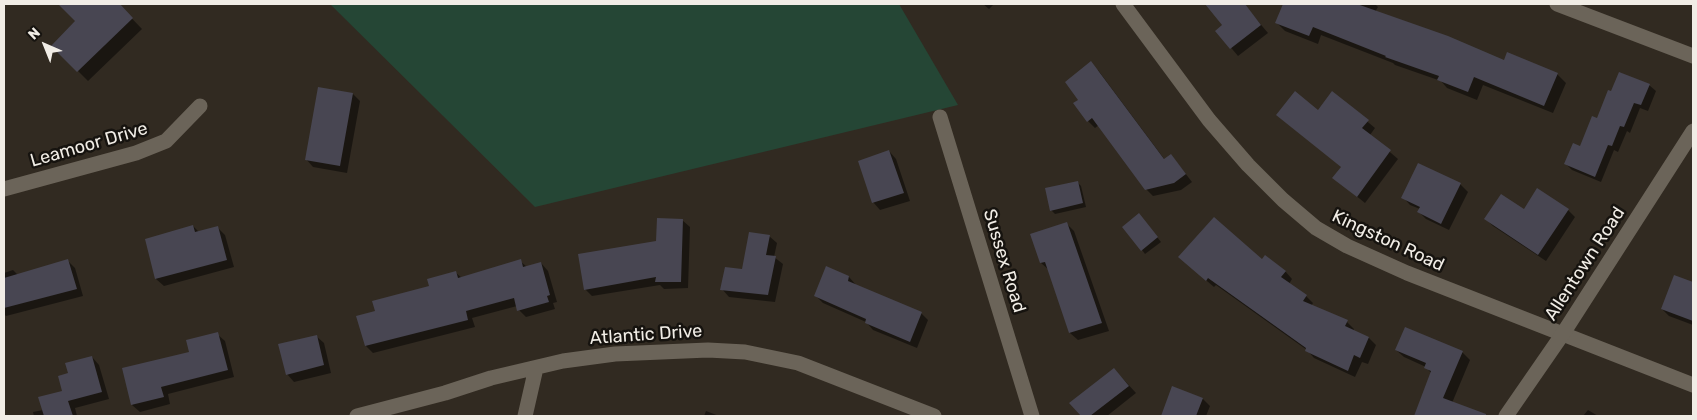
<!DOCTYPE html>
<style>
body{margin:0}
#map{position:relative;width:1697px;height:420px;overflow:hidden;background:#312a21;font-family:Rubik,sans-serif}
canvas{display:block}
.frame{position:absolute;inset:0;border:5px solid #f1ede6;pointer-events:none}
.north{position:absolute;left:20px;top:20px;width:50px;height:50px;-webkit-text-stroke:4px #16130f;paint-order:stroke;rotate:316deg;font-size:14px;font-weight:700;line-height:20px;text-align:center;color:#f1ede6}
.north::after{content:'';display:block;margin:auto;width:18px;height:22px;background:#f1ede6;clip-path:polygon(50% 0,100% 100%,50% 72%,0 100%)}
</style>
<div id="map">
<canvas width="1697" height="420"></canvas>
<div class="frame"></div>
<div class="north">N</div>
</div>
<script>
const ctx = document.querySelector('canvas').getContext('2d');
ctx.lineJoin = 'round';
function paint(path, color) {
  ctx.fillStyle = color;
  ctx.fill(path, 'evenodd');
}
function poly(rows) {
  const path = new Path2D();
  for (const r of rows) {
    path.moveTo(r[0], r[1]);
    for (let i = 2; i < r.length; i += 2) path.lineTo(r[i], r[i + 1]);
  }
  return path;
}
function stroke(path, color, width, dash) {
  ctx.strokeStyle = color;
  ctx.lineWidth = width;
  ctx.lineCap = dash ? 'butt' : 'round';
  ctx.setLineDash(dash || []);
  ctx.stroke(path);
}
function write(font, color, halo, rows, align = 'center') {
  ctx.font = font + ' Rubik,sans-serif';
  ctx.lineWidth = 5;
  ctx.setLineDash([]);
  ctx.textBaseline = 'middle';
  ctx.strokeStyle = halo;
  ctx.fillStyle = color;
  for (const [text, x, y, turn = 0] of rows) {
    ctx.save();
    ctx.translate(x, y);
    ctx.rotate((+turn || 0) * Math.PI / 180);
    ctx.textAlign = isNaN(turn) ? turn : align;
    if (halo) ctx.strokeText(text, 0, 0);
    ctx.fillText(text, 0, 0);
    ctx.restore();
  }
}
const green = poly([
 [330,4,899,4,958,105,535,207]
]);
const shadow = poly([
 [67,4,118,4,142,29,88,81,53,46,77,21,63,7],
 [983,4,994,4,989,9],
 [1207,4,1237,4,1242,10,1246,7,1268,33,1238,56,1217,31,1223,26],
 [1284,4,1375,4,1378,7,1375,12,1505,62,1557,74,1566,83,1553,113,1483,85,1477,100,1447,88,1441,81,1395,65,1393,63,1321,35,1318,44,1285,31,1277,23],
 [1098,70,1165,160,1171,155,1192,182,1181,190,1153,196,1146,189,1099,125,1095,128,1088,121,1075,104,1079,100],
 [1649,85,1656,91,1648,111,1640,108,1630,133,1627,131,1618,152,1614,150,1601,182,1572,170,1566,164,1581,148,1612,93],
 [1333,93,1375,128,1370,135,1398,159,1365,203,1334,178,1342,167],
 [353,94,360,101,347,173,313,167,306,159],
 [889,151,896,159,910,201,880,210,873,202],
 [1077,182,1081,186,1086,207,1055,214,1051,210],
 [1460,184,1468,192,1449,230,1426,219,1419,212,1420,209,1410,205,1403,197],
 [1568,210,1575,217,1546,261,1493,226,1486,219,1524,211],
 [1142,218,1161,242,1145,254,1142,250],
 [682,220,690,227,688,288,664,289,660,285,592,296,585,289,658,242],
 [1067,224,1074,231,1109,331,1078,340,1070,333,1049,270,1041,263],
 [193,226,199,232,218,228,225,235,234,267,164,286,156,279,147,240],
 [769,236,777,243,774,257,783,264,775,302,729,297,722,289,742,271],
 [68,261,75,268,83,296,6,316,4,314,4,273,13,270,18,275],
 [520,261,527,267,541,263,548,271,557,302,553,303,555,309,526,317,519,310,517,306,472,318,475,327,373,353,366,346,377,312,430,287,456,273,462,278],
 [1262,261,1285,271,1292,279,1289,284,1306,296,1313,303,1311,306,1347,322,1354,329,1353,331,1369,338,1376,345,1368,364,1362,362,1355,377,1314,358,1307,350,1216,285,1214,287,1187,264],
 [827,267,849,277,856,285,921,313,928,320,917,348,873,330,866,322,823,303,816,296],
 [1674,276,1693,283,1693,325,1669,316,1662,309],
 [217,334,225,341,234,377,168,394,170,404,140,412,132,405,191,353],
 [316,336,324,343,331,373,294,382,287,374],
 [1396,350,1462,352,1470,360,1452,403,1458,409,1455,416,1415,416,1431,373,1426,367,1404,357],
 [92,357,99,365,109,399,75,408,77,416,34,416,33,412,43,410,64,392],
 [1114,369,1136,393,1107,416,1082,416,1071,403],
 [1173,388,1203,399,1210,406,1206,416,1163,416],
 [1588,410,1598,416,1583,416],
 [706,411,719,416,704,416]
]);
const building = poly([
 [58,4,120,4,133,18,77,72,51,46,75,21],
 [1205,4,1245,4,1261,25,1230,49,1215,31,1222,25],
 [1283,4,1357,4,1448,36,1504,60,1507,52,1558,73,1544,106,1474,77,1468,92,1437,80,1439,76,1385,57,1386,56,1313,27,1309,36,1275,23],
 [1091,61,1164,159,1171,154,1186,174,1174,183,1145,190,1092,118,1087,122,1073,103,1078,100,1065,82],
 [1619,72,1650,84,1641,105,1634,103,1624,127,1620,126,1612,146,1608,145,1595,177,1564,164,1573,143,1580,146,1592,116,1597,118,1608,90,1611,91],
 [318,87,353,93,340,166,305,160],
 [1295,91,1318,110,1332,91,1369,120,1362,128,1391,150,1357,197,1332,178,1341,167,1276,115],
 [889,150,904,193,872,203,858,161],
 [1418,163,1461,183,1441,224,1417,212,1420,207,1401,198],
 [1078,181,1083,203,1050,211,1045,188],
 [1537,188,1569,209,1538,255,1484,219,1501,194,1524,209],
 [1139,213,1158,237,1141,251,1122,227],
 [1214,217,1262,259,1265,255,1286,271,1281,277,1307,295,1303,301,1348,320,1345,326,1369,337,1360,358,1354,355,1348,371,1305,351,1306,348,1208,278,1206,281,1178,257],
 [657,218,683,219,681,282,655,282,656,277,584,290,578,254,656,241],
 [1067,222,1102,323,1069,333,1045,262,1040,263,1030,234],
 [193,225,195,232,218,226,227,260,155,279,145,239],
 [749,232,770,235,766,255,776,256,768,295,720,290,725,267,742,269],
 [68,259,77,289,4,308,4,278],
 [521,259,523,267,541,262,550,295,547,296,549,302,517,311,514,298,466,311,468,320,365,346,356,316,375,311,372,301,429,286,427,279,456,271,458,278],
 [826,266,849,276,848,281,922,312,910,342,865,323,866,319,814,296],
 [1674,275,1693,282,1693,321,1661,309],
 [1405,327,1463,351,1443,398,1486,414,1486,416,1414,416,1431,371,1424,368,1426,363,1395,350],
 [218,332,228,370,161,387,164,397,131,405,122,368,189,352,186,340],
 [317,335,324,365,286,375,278,344],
 [92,356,102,392,68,401,73,416,44,416,38,397,62,391,58,376,68,373,65,363],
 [1114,368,1129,386,1090,416,1081,416,1069,403],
 [1172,386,1203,398,1196,416,1161,416]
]);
const street = poly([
 [1123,4,1209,120,1248,165,1283,200,1316,228,1347,246,1407,273,1693,385],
 [1557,4,1693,56],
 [940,117,1032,416],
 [4,189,136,153,166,141,200,106],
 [357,416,445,393,491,378,563,361,615,354,708,350,745,352,798,363,934,416],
 [525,416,536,368]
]);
const secondary = poly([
 [1506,416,1562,335,1693,131]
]);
const streetNames = [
 ["Leamoor Drive",89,145,-16],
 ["Kingston Road",1388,241,25],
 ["Sussex Road",1004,261,73],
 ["Allentown Road",1585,264,-57],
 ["Atlantic Drive",646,335,-4]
];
paint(green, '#254635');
paint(shadow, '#0007');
paint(building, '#484652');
stroke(street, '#6b6459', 15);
stroke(secondary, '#6b6459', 15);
write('18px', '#f1ede6', '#16130f', streetNames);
</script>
